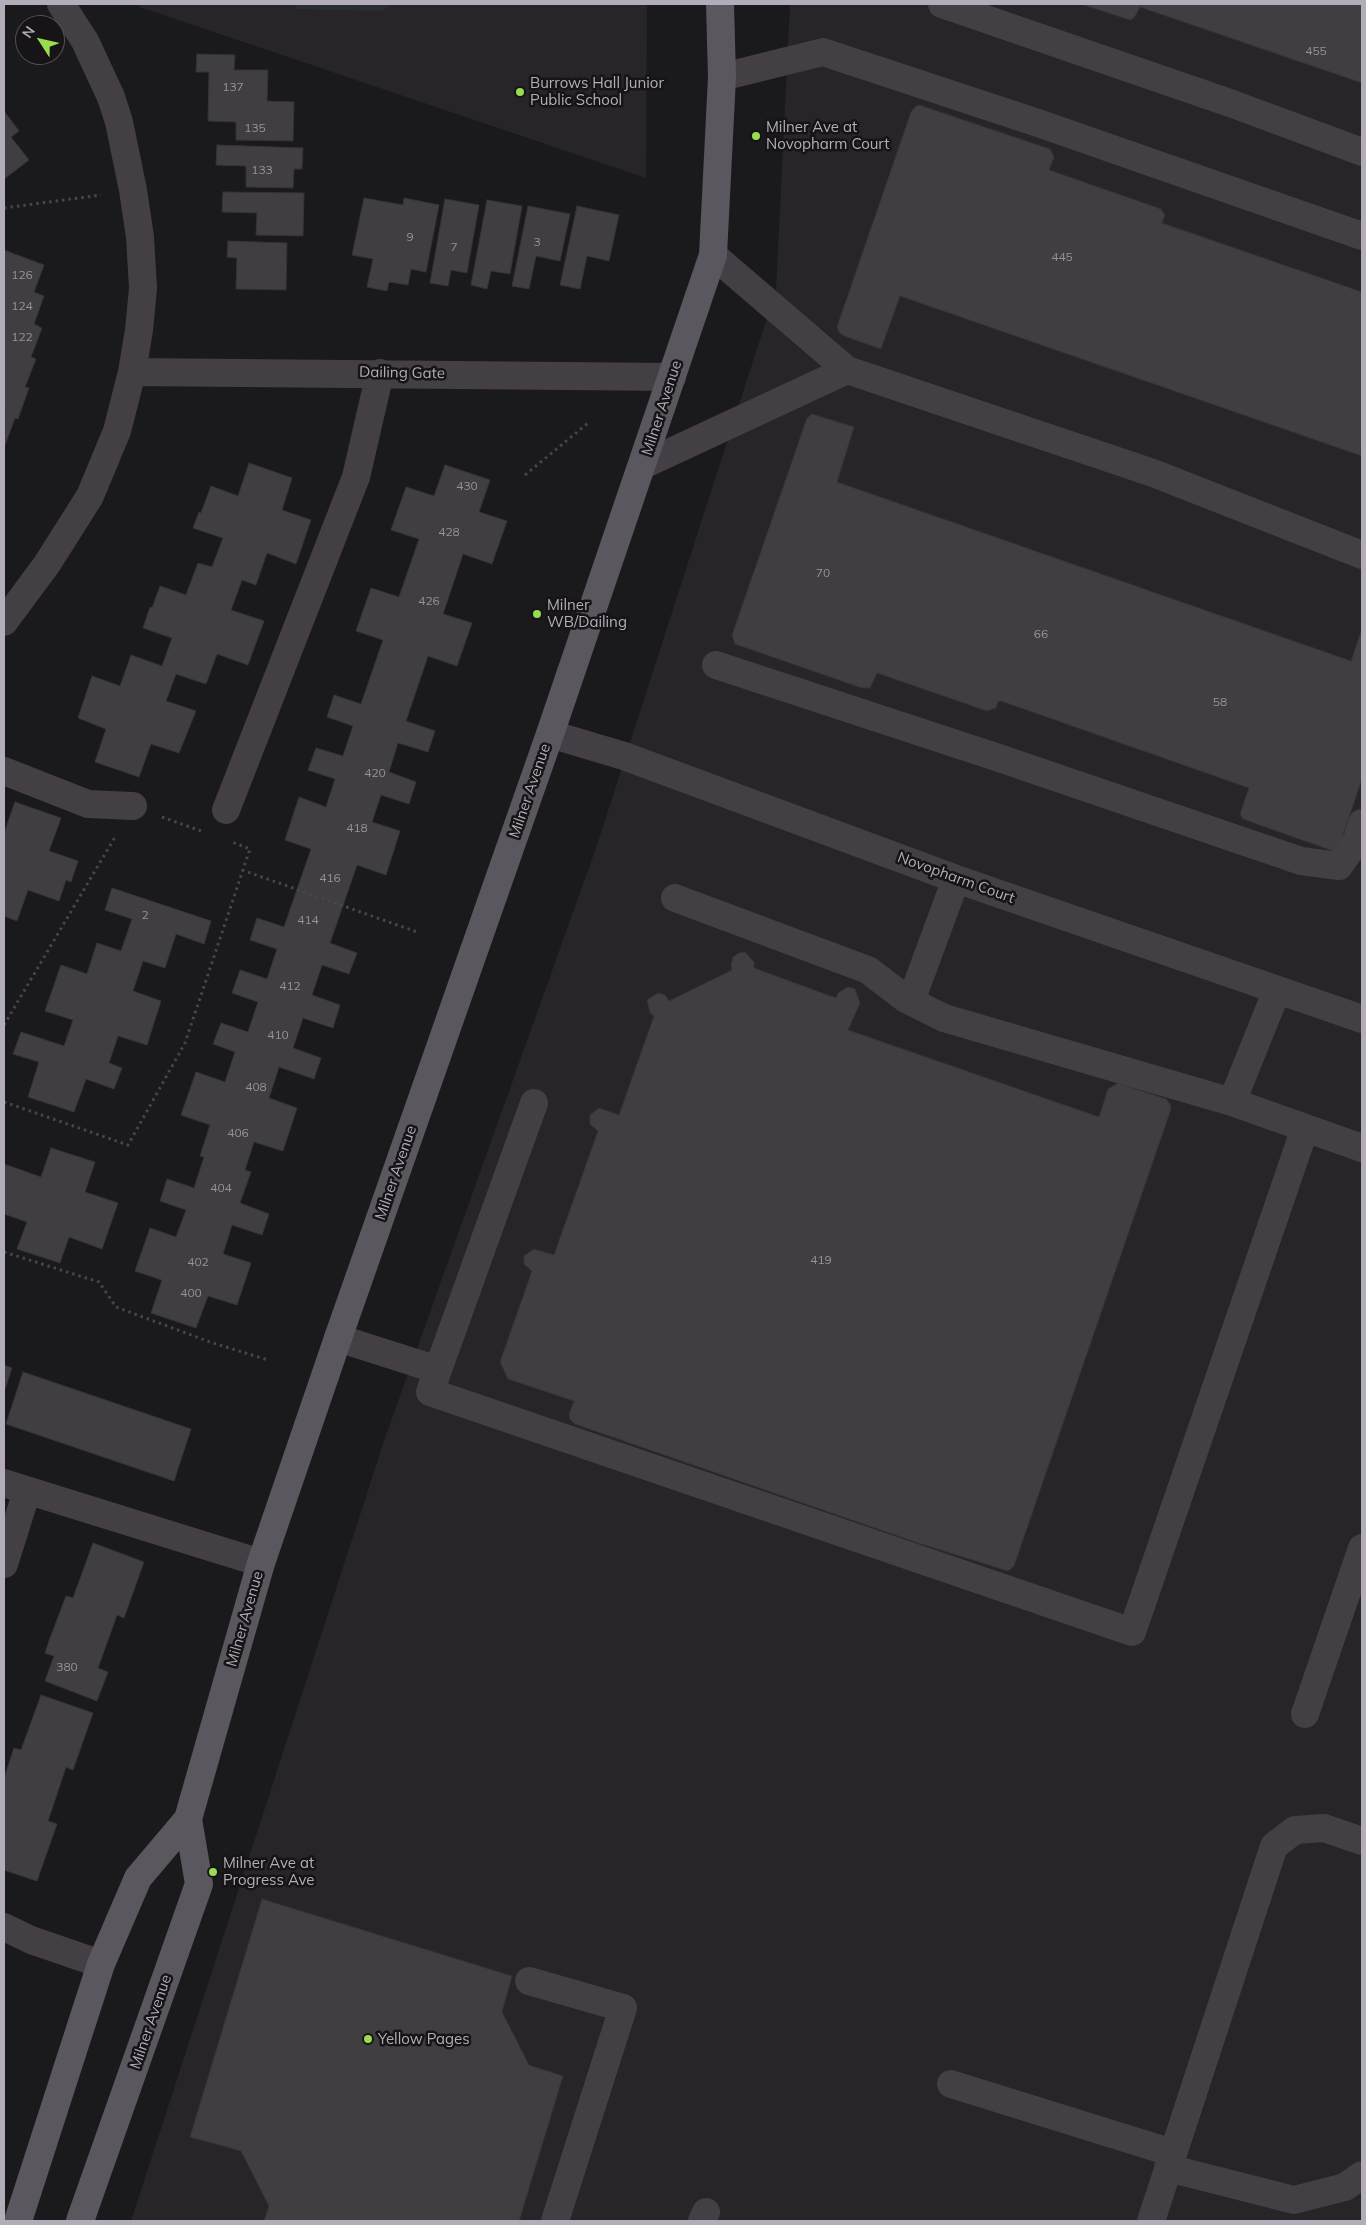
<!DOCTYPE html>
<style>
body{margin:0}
#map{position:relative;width:1366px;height:2225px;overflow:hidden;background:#1a191b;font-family:Mulish,sans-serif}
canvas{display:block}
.frame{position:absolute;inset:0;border:5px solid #b3adb9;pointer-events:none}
.north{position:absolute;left:15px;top:15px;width:50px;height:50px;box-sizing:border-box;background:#161416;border:1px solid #555157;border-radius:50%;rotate:305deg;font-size:14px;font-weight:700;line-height:20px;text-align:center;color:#b3adb9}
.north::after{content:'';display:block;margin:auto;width:18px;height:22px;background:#98dd4f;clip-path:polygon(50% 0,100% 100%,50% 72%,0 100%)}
</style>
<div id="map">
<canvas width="1366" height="2225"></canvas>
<div class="frame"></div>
<div class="north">N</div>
</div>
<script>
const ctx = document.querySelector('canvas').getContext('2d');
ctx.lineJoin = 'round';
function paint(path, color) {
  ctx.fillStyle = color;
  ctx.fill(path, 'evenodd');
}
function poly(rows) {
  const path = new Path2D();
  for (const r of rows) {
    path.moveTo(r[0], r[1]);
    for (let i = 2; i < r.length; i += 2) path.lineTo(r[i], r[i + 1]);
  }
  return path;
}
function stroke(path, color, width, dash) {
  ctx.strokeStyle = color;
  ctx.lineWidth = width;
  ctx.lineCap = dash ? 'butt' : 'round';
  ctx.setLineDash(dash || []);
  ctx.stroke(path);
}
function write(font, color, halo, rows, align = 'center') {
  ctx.font = font + ' Mulish,sans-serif';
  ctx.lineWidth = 5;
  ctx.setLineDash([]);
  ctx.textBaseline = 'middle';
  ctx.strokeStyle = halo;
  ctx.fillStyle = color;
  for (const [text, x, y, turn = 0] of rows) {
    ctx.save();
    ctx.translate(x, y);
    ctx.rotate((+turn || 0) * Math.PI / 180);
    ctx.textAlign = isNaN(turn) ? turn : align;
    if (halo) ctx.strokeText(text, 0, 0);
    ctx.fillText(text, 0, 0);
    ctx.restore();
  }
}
const built = poly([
 [138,4,647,4,646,178,140,7],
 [790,4,1362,4,1362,2221,131,2221,384,1441,597,845,776,290]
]);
const green = poly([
 [295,4,392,4,382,11,296,9]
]);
const building = poly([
 [1081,4,1362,4,1362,83,1140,7,1134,18,1130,20,1081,4],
 [197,54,235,55,234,70,268,70,267,101,294,102,293,141,236,140,236,122,208,121,209,72,196,72,197,54],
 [919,105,1050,149,1054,157,1049,170,1161,209,1165,215,1162,223,1362,292,1362,456,900,296,881,349,844,336,839,332,837,327,911,112,915,107,919,105],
 [4,111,19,131,11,137,29,160,4,179,4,111],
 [217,145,303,148,302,169,294,169,293,188,246,187,246,166,216,165,217,145],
 [223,192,304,193,303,236,256,235,257,213,222,212,223,192],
 [364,198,403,205,404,198,439,205,426,272,411,269,408,285,389,282,387,291,367,287,373,259,352,255,364,198],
 [445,199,479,205,467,273,451,270,448,286,430,283,445,199],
 [487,200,522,206,510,274,491,271,487,289,471,285,487,200],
 [528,206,570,214,560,261,536,256,529,289,512,286,528,206],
 [577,206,619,215,609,261,587,256,580,289,560,285,577,206],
 [228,241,287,243,286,290,236,289,237,258,227,257,228,241],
 [4,250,44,265,34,292,44,296,34,324,42,328,31,357,36,359,25,387,29,388,18,419,15,418,5,445,4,250],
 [812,414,854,427,837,482,1351,661,1362,629,1362,779,1339,847,1333,851,1243,819,1240,814,1249,788,1001,701,998,702,996,708,987,711,877,673,870,688,862,688,735,644,732,635,807,418,812,414],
 [249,463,292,478,282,510,311,520,296,564,267,553,256,585,242,580,231,610,264,621,248,665,217,654,206,684,176,674,166,701,196,711,179,753,151,744,139,777,95,762,106,729,78,718,92,676,120,686,131,655,162,666,172,638,143,628,150,607,152,608,160,586,186,595,198,563,212,567,223,538,193,528,199,512,201,513,211,486,238,496,249,463],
 [445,465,490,480,479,512,507,521,492,564,463,554,443,614,472,623,457,666,428,656,406,721,435,731,428,752,398,743,389,772,416,782,409,804,381,795,372,822,400,831,386,875,357,865,330,943,357,953,349,974,322,965,312,995,340,1005,333,1028,303,1018,293,1048,321,1058,314,1079,279,1067,269,1098,297,1108,283,1151,254,1142,245,1170,251,1172,240,1203,269,1214,262,1235,232,1225,223,1254,251,1263,237,1305,208,1296,196,1328,151,1313,162,1280,135,1271,150,1228,176,1237,186,1210,160,1201,167,1179,194,1188,204,1157,200,1156,210,1125,181,1115,196,1072,225,1082,235,1052,213,1044,221,1023,248,1032,258,1002,232,993,240,970,267,979,277,949,250,940,257,918,284,927,311,849,285,840,299,797,326,807,335,779,308,770,316,748,343,756,353,726,327,717,334,695,361,704,383,640,356,631,371,588,399,597,419,539,391,530,406,487,434,496,445,465],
 [15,802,61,818,49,851,78,861,71,882,66,880,59,901,28,890,17,921,4,916,4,833,15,802],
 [112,888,211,921,204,944,176,934,165,968,143,961,133,991,161,1001,147,1045,118,1036,109,1063,122,1068,114,1089,86,1079,74,1112,28,1097,39,1062,13,1054,21,1032,64,1046,73,1020,45,1011,61,965,87,974,97,943,121,951,132,919,105,910,112,888],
 [745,952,754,962,754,968,836,998,838,993,848,987,855,989,860,1003,848,1030,1099,1117,1108,1089,1118,1083,1166,1099,1170,1104,1171,1109,1014,1566,1008,1571,918,1543,575,1424,570,1419,569,1414,574,1401,508,1379,500,1362,532,1271,524,1264,524,1256,534,1249,554,1255,598,1131,590,1124,590,1115,599,1108,619,1115,654,1016,650,1013,647,1000,658,993,665,995,669,1001,732,970,731,965,733,957,739,953,745,952],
 [51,1148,95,1162,85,1192,118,1203,102,1249,69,1237,60,1263,17,1249,27,1222,4,1214,4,1164,41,1177,51,1148],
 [4,1365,12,1368,4,1392,4,1365],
 [23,1372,191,1429,174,1481,6,1424,23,1372],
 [93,1543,144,1562,124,1618,117,1615,98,1668,108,1672,97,1701,45,1681,54,1656,45,1653,49,1641,66,1596,73,1598,93,1543],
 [41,1695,93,1713,73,1770,66,1767,48,1821,57,1824,37,1881,4,1870,4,1778,14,1748,21,1750,41,1695],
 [262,1899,512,1976,502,2012,529,2065,563,2076,519,2221,264,2221,269,2206,241,2151,190,2137,262,1899]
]);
const path = poly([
 [4,208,101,195],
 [525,475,588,423],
 [162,817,201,831],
 [242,870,417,932],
 [4,1025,115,837],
 [4,1102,128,1145,185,1043,250,849,232,842],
 [4,1252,99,1282,116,1307,210,1342,268,1360]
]);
const minor = poly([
 [942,4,1230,103,1362,152],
 [722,77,823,52,1038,123,1362,236],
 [713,255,847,370,1153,473,1362,555],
 [132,372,672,377],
 [643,465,847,370],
 [4,622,47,564,90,496,117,431,132,372,139,330,143,288,140,237,133,190,119,122,111,97,85,41,61,4],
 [716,665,999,758,1301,861,1339,866,1357,840,1362,823],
 [550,734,624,756,956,879,1362,1019],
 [4,771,88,804,133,806],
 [226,810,356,477,380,373],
 [675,898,868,970,906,999,944,1018,1232,1102],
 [1277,990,1232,1102,1362,1148],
 [911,1001,956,879],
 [534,1103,430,1392,1132,1632,1305,1128],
 [338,1338,438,1370],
 [4,1483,261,1563],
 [4,1564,27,1491],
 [1305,1714,1362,1548],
 [4,1927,31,1940,101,1964],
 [529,1981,623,2008,555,2221],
 [951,2084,1173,2153],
 [1168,2168,1294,2200,1345,2187,1362,2175],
 [702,2221,706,2212],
 [1151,2221,1274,1846,1295,1830,1324,1828,1362,1841]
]);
const major = poly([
 [18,2221,101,1964,138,1878,188,1819,261,1563,338,1338,550,734,713,255,722,77,720,4],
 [80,2221,199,1884,188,1819]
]);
const markers = [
 [520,92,5,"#98dd4f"],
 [756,136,5,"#98dd4f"],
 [537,614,5,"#98dd4f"],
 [213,1872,5,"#98dd4f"],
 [368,2039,5,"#98dd4f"]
];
const numberNames = [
 ["455",1316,51],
 ["137",233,87],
 ["135",255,128],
 ["133",262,170],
 ["9",410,237],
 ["3",537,242],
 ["7",454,247],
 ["445",1062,257],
 ["126",22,275],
 ["124",22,306],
 ["122",22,337],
 ["430",467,486],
 ["428",449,532],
 ["70",823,573],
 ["426",429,601],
 ["66",1041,634],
 ["58",1220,702],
 ["420",375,773],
 ["418",357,828],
 ["416",330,878],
 ["2",145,915],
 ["414",308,920],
 ["412",290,986],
 ["410",278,1035],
 ["408",256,1087],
 ["406",238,1133],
 ["404",221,1188],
 ["419",821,1260],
 ["402",198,1262],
 ["400",191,1293],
 ["380",67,1667]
];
const poiNames = [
 ["Burrows Hall Junior",530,83],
 ["Public School",530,100],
 ["Milner Ave at",766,127],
 ["Novopharm Court",766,144],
 ["Milner",547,605],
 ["WB/Dailing",547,622],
 ["Milner Ave at",223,1863],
 ["Progress Ave",223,1880],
 ["Yellow Pages",378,2039]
];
const streetNames = [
 ["Dailing Gate",402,373,1],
 ["Milner Avenue",662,408,-72],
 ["Milner Avenue",530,791,-71],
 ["Novopharm Court",956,878,20],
 ["Milner Avenue",396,1173,-71],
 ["Milner Avenue",245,1619,-74],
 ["Milner Avenue",151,2022,-71]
];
paint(built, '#272528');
paint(green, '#272f2f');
paint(building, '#413e42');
stroke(building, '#363337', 1);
stroke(path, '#48454b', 3, [2.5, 4]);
stroke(minor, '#433f44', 28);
stroke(major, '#5b575e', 28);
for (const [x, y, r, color] of markers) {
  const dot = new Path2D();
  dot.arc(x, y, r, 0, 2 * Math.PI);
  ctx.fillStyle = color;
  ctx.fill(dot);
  stroke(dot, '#161416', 2);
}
write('12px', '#96919b', null, numberNames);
write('15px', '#b3adb9', '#161416', poiNames, 'left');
write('15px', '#b3adb9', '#161416', streetNames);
</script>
